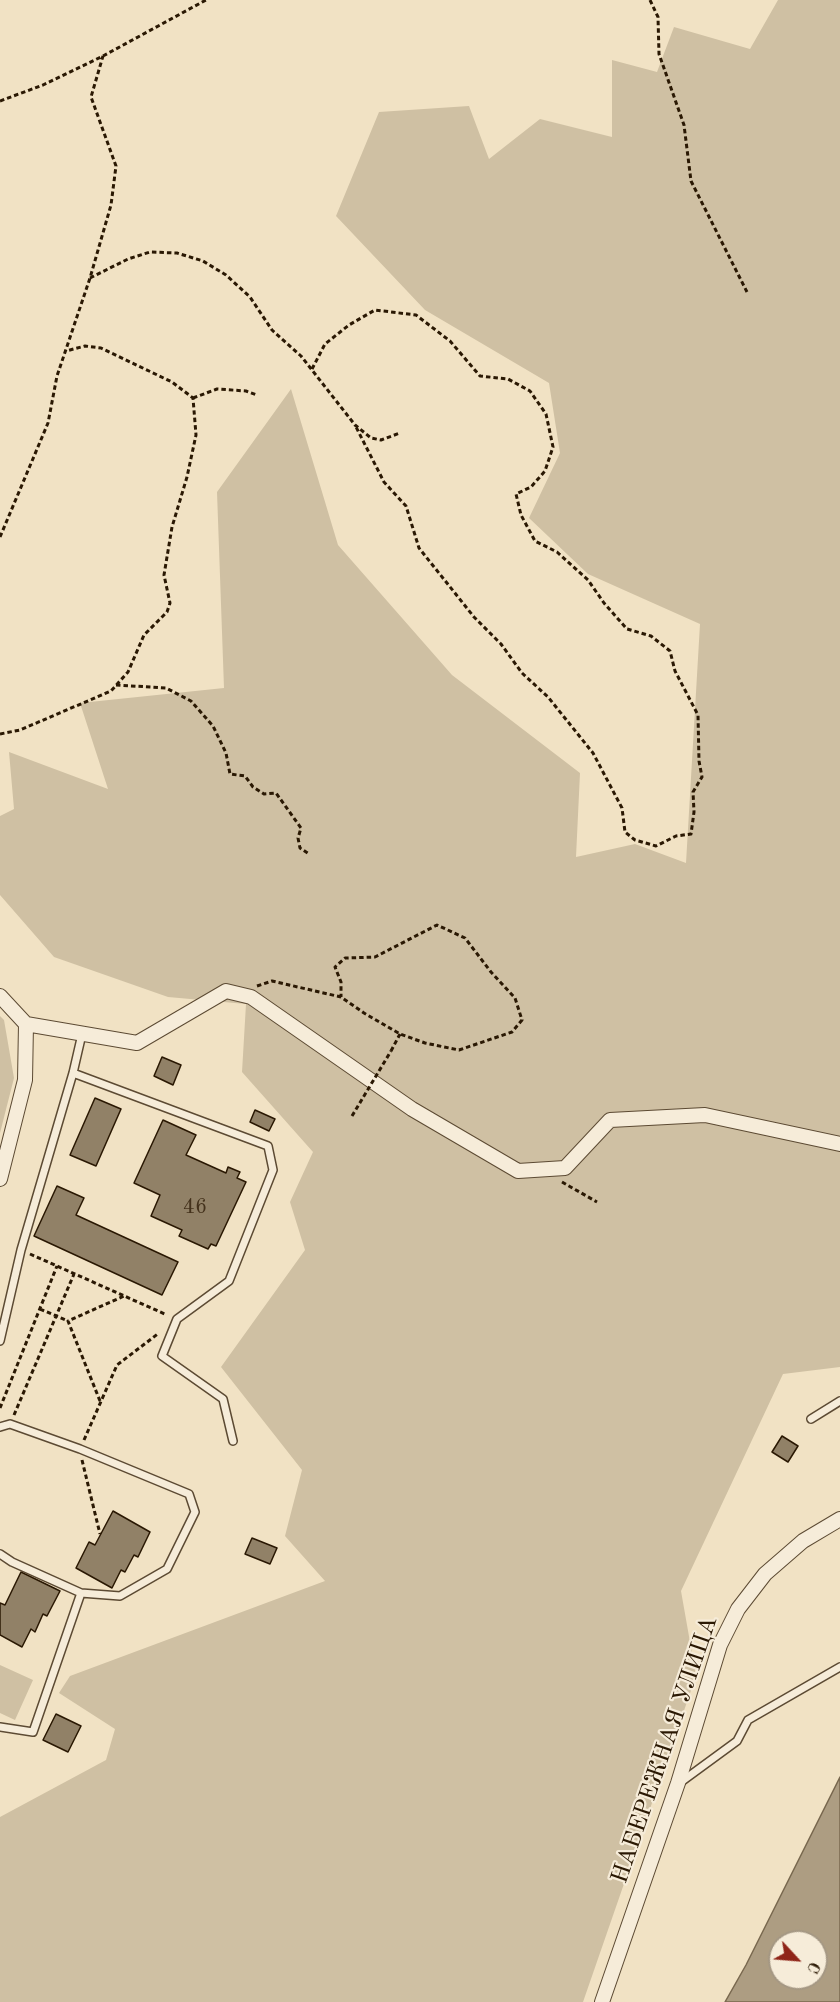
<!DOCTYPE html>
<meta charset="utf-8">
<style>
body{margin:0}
#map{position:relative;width:840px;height:2002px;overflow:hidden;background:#f1e2c4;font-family:"Old Standard TT",serif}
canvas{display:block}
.north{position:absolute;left:768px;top:1930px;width:60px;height:60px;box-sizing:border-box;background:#f6ecd9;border:2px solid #a49783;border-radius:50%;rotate:116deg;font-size:16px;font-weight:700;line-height:24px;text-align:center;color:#2a1803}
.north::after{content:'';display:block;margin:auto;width:21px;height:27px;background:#8f2418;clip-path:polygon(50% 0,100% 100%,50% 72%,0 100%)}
</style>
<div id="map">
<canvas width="840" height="2002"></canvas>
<div class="north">С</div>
</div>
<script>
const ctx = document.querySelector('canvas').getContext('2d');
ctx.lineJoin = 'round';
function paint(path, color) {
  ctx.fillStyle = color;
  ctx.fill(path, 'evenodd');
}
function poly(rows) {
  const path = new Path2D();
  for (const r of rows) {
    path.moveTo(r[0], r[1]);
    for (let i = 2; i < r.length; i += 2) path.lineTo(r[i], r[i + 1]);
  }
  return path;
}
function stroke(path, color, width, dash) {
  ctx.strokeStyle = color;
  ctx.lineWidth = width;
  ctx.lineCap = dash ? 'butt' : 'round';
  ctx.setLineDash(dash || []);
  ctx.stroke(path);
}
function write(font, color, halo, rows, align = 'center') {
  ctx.font = font + ' "Old Standard TT",serif';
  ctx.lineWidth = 4.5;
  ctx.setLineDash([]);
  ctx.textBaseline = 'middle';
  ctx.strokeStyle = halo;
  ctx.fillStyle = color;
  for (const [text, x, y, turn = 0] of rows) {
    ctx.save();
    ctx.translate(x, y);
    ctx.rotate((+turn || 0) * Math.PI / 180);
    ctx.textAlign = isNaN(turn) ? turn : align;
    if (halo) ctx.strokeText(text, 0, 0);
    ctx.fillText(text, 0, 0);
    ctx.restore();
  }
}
const green = poly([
 [778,0,840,0,840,1367,783,1374,681,1591,696,1676,583,2002,0,2002,0,1817,106,1760,115,1729,59,1693,70,1676,325,1581,285,1536,302,1470,221,1367,305,1250,290,1202,313,1152,242,1072,246,1004,168,997,54,957,0,895,0,816,14,809,9,752,108,789,80,703,224,688,217,492,291,389,338,545,452,675,580,773,576,857,635,844,686,863,700,624,588,574,529,518,560,453,549,383,425,310,336,216,379,112,469,106,489,159,540,119,612,137,612,60,657,72,674,27,750,49],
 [0,1016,4,1020,14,1078,0,1133],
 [0,1665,33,1680,15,1720,0,1713]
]);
const water = poly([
 [840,1777,840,2002,725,2002,746,1965,840,1777],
 [780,1942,816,1942,816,1978,780,1978,780,1942]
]);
const building = poly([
 [162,1057,181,1065,173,1085,154,1076,162,1057],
 [95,1098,121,1109,96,1166,70,1155,95,1098],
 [255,1110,275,1119,269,1131,250,1122,255,1110],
 [163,1120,196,1135,186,1155,226,1173,228,1167,240,1172,237,1178,246,1182,216,1246,211,1244,208,1249,179,1236,182,1230,151,1216,160,1195,134,1183,163,1120],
 [57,1186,84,1198,76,1215,178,1262,162,1295,34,1236,57,1186],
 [782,1436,798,1446,788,1462,772,1452,782,1436],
 [113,1511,150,1532,138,1557,134,1555,125,1572,121,1570,112,1588,76,1568,89,1542,95,1545,113,1511],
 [252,1538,277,1548,270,1564,245,1554,252,1538],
 [21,1572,60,1591,47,1616,43,1614,35,1632,31,1629,22,1647,0,1635,0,1603,5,1605,21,1572],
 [56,1714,81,1726,68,1752,43,1740,56,1714]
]);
const path = poly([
 [650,0,658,17,659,54,684,125,691,181,747,292],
 [0,101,43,85,103,56,206,0],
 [90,278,128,259,150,252,177,253,203,261,226,275,250,297,272,330,301,356,355,425,371,438,381,440,400,433],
 [312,369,325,344,349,325,375,310,416,315,450,341,480,376,508,379,530,391,546,414,553,447,545,471,531,487,516,494,521,515,535,541,557,552,588,580,604,603,627,629,651,636,670,651,675,671,698,715,699,761,702,777,693,792,694,812,691,834,676,836,656,846,635,840,625,832,622,808,593,753,548,697,522,673,501,644,474,617,419,548,406,506,384,482,355,425],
 [193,398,217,389,246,391,257,395],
 [0,537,48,423,57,376,90,278,111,205,116,166,91,97,103,56],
 [116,685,166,688,191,701,213,726,226,753,230,774,245,776,253,787,264,794,276,793,301,828,298,838,300,848,309,854],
 [0,734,20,730,111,691,128,672,144,635,167,612,170,603,164,575,172,527,187,477,196,435,193,398,172,382,101,348,85,346,66,351],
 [257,986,272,981,341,997,364,1013,400,1034,425,1043,459,1050,512,1032,522,1020,515,998,491,972,465,938,437,925,375,957,345,958,335,967,341,982,341,997],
 [391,1051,400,1034],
 [562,1182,597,1202],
 [30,1254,167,1315],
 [40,1309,68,1321],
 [100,1401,68,1321,124,1296],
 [0,1408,57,1266],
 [14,1415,74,1274],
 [84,1440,117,1365,159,1333],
 [82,1460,100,1534]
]);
const lane = poly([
 [73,1073,268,1146,273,1170,229,1281,177,1319,162,1356,223,1399,233,1441],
 [0,1341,21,1250,73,1073,82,1034],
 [811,1419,840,1401],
 [0,1427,10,1424,80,1449,189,1494,195,1512,167,1569,120,1596,81,1593,12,1562,0,1554],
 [0,1727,33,1732,81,1593],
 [681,1782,737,1741,748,1720,840,1667]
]);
const street = poly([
 [0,996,26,1024,25,1080,0,1179],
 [26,1024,137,1043,226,991,251,997,412,1109,518,1171,565,1168,610,1120,705,1115,840,1144],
 [602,2002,678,1783,720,1645,738,1609,765,1574,803,1541,840,1519]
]);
const pathBridge = poly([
 [352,1116,391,1051]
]);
const numberNames = [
 ["46",195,1207]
];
const streetNames = [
 ["НАБЕРЕЖНАЯ УЛИЦА",665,1750,-71]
];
paint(green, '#cfc0a3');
paint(water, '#ad9d82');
stroke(water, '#79684f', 1.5);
paint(building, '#918167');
stroke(building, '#2a1803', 1.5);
stroke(lane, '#5c4a33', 10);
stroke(street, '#5c4a33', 16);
stroke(path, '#2a1803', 3, [4.5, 3]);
stroke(lane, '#f6ecd9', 7);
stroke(street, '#f6ecd9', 14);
stroke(pathBridge, '#2a1803', 3, [4.5, 3]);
write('21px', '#44321c', null, numberNames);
write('24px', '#2a1803', '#f6ecd9', streetNames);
</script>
